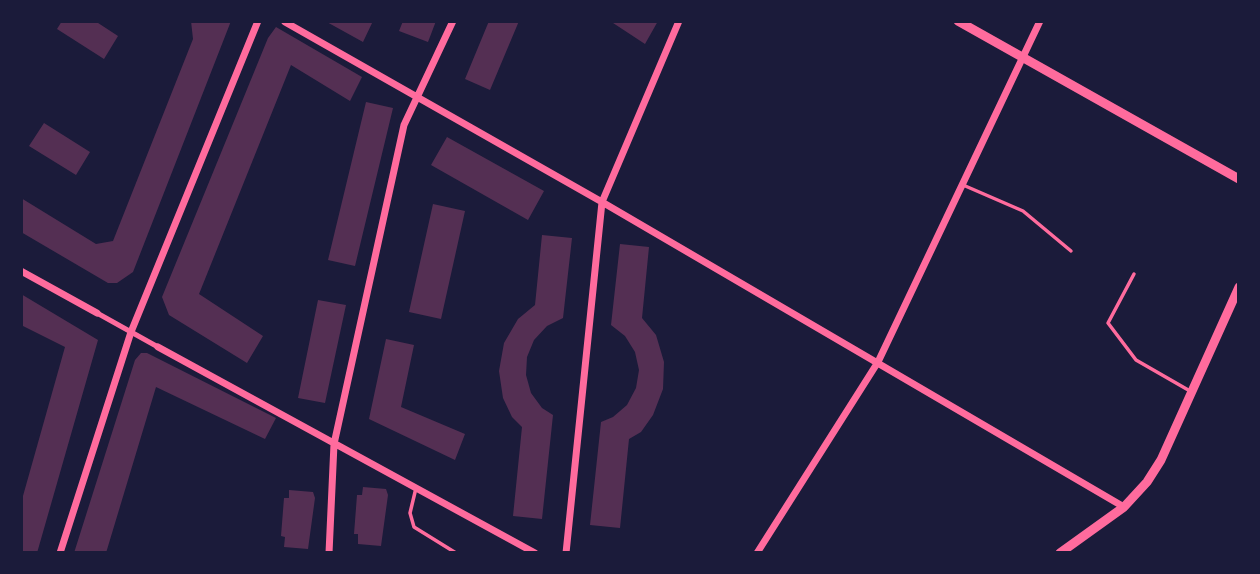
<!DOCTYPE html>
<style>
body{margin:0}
#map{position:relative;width:1260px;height:574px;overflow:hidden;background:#1b1b3a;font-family:"PT Sans Narrow",sans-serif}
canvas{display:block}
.frame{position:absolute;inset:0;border:23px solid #1b1b3a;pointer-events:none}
</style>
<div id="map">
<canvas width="1260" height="574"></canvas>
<div class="frame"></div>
</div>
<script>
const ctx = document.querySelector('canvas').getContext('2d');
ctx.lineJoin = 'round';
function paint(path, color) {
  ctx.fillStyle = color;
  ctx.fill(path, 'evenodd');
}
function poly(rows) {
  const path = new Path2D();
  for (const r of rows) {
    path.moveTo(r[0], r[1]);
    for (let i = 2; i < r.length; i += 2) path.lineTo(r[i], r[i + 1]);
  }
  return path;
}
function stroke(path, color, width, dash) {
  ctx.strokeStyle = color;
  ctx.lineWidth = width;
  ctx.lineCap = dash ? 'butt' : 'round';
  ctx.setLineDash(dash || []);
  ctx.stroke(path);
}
const building = poly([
 [62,21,95,21,118,36,104,59,57,29],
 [191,21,231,21,133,272,117,283,108,283,21,232,21,198,96,244,113,241,193,39],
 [325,21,373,21,363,42],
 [403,21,436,21,428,42,399,31],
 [489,21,519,21,490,90,465,79],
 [610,21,658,21,645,44],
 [276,27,362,77,350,101,291,65,199,294,263,336,247,363,169,315,162,297,268,38],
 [366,102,393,108,355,266,328,260],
 [44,123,90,152,76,175,29,146],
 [447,137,544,191,528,220,431,165],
 [433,204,465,211,441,319,409,312],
 [542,235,572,238,563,318,547,326,534,340,527,357,526,375,531,393,542,408,553,415,542,519,513,516,522,427,512,417,503,398,499,371,504,343,518,319,535,305],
 [620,244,649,247,642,318,656,335,664,362,663,389,653,415,641,432,629,439,620,528,590,525,601,422,613,417,627,405,636,388,639,370,635,352,625,336,611,325],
 [21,294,98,340,37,553,21,553,21,503,65,347,21,325],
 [318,300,346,305,325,403,298,398],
 [386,339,414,345,401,407,465,434,455,460,369,419],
 [147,353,276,418,265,439,156,387,106,553,74,553,135,360,141,353],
 [363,487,386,489,388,495,381,546,358,544,358,534,354,534,357,495,362,495],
 [289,490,313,492,315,498,308,549,284,547,285,537,281,536,284,498,289,498]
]);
const service = poly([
 [963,185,1023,211,1071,251],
 [1134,274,1108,323,1136,360,1190,391],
 [416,488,410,513,414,527,456,553]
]);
const pedestrian = poly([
 [97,313,158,347]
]);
const minor = poly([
 [285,22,602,202,1124,507],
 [21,271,97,313],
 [158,347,535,553],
 [60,553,131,332,258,21],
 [329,553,334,444,404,125,453,21],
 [566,553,602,202,679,21],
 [757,553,878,362,1040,21]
]);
const tertiary = poly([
 [958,21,1239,179],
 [1060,553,1124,507,1147,482,1161,460,1239,287]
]);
paint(building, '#542f53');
stroke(service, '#ff6b9d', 3.5);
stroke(pedestrian, '#ff6b9d', 5);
stroke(minor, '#ff6b9d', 7);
stroke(tertiary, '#ff6b9d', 9);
</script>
